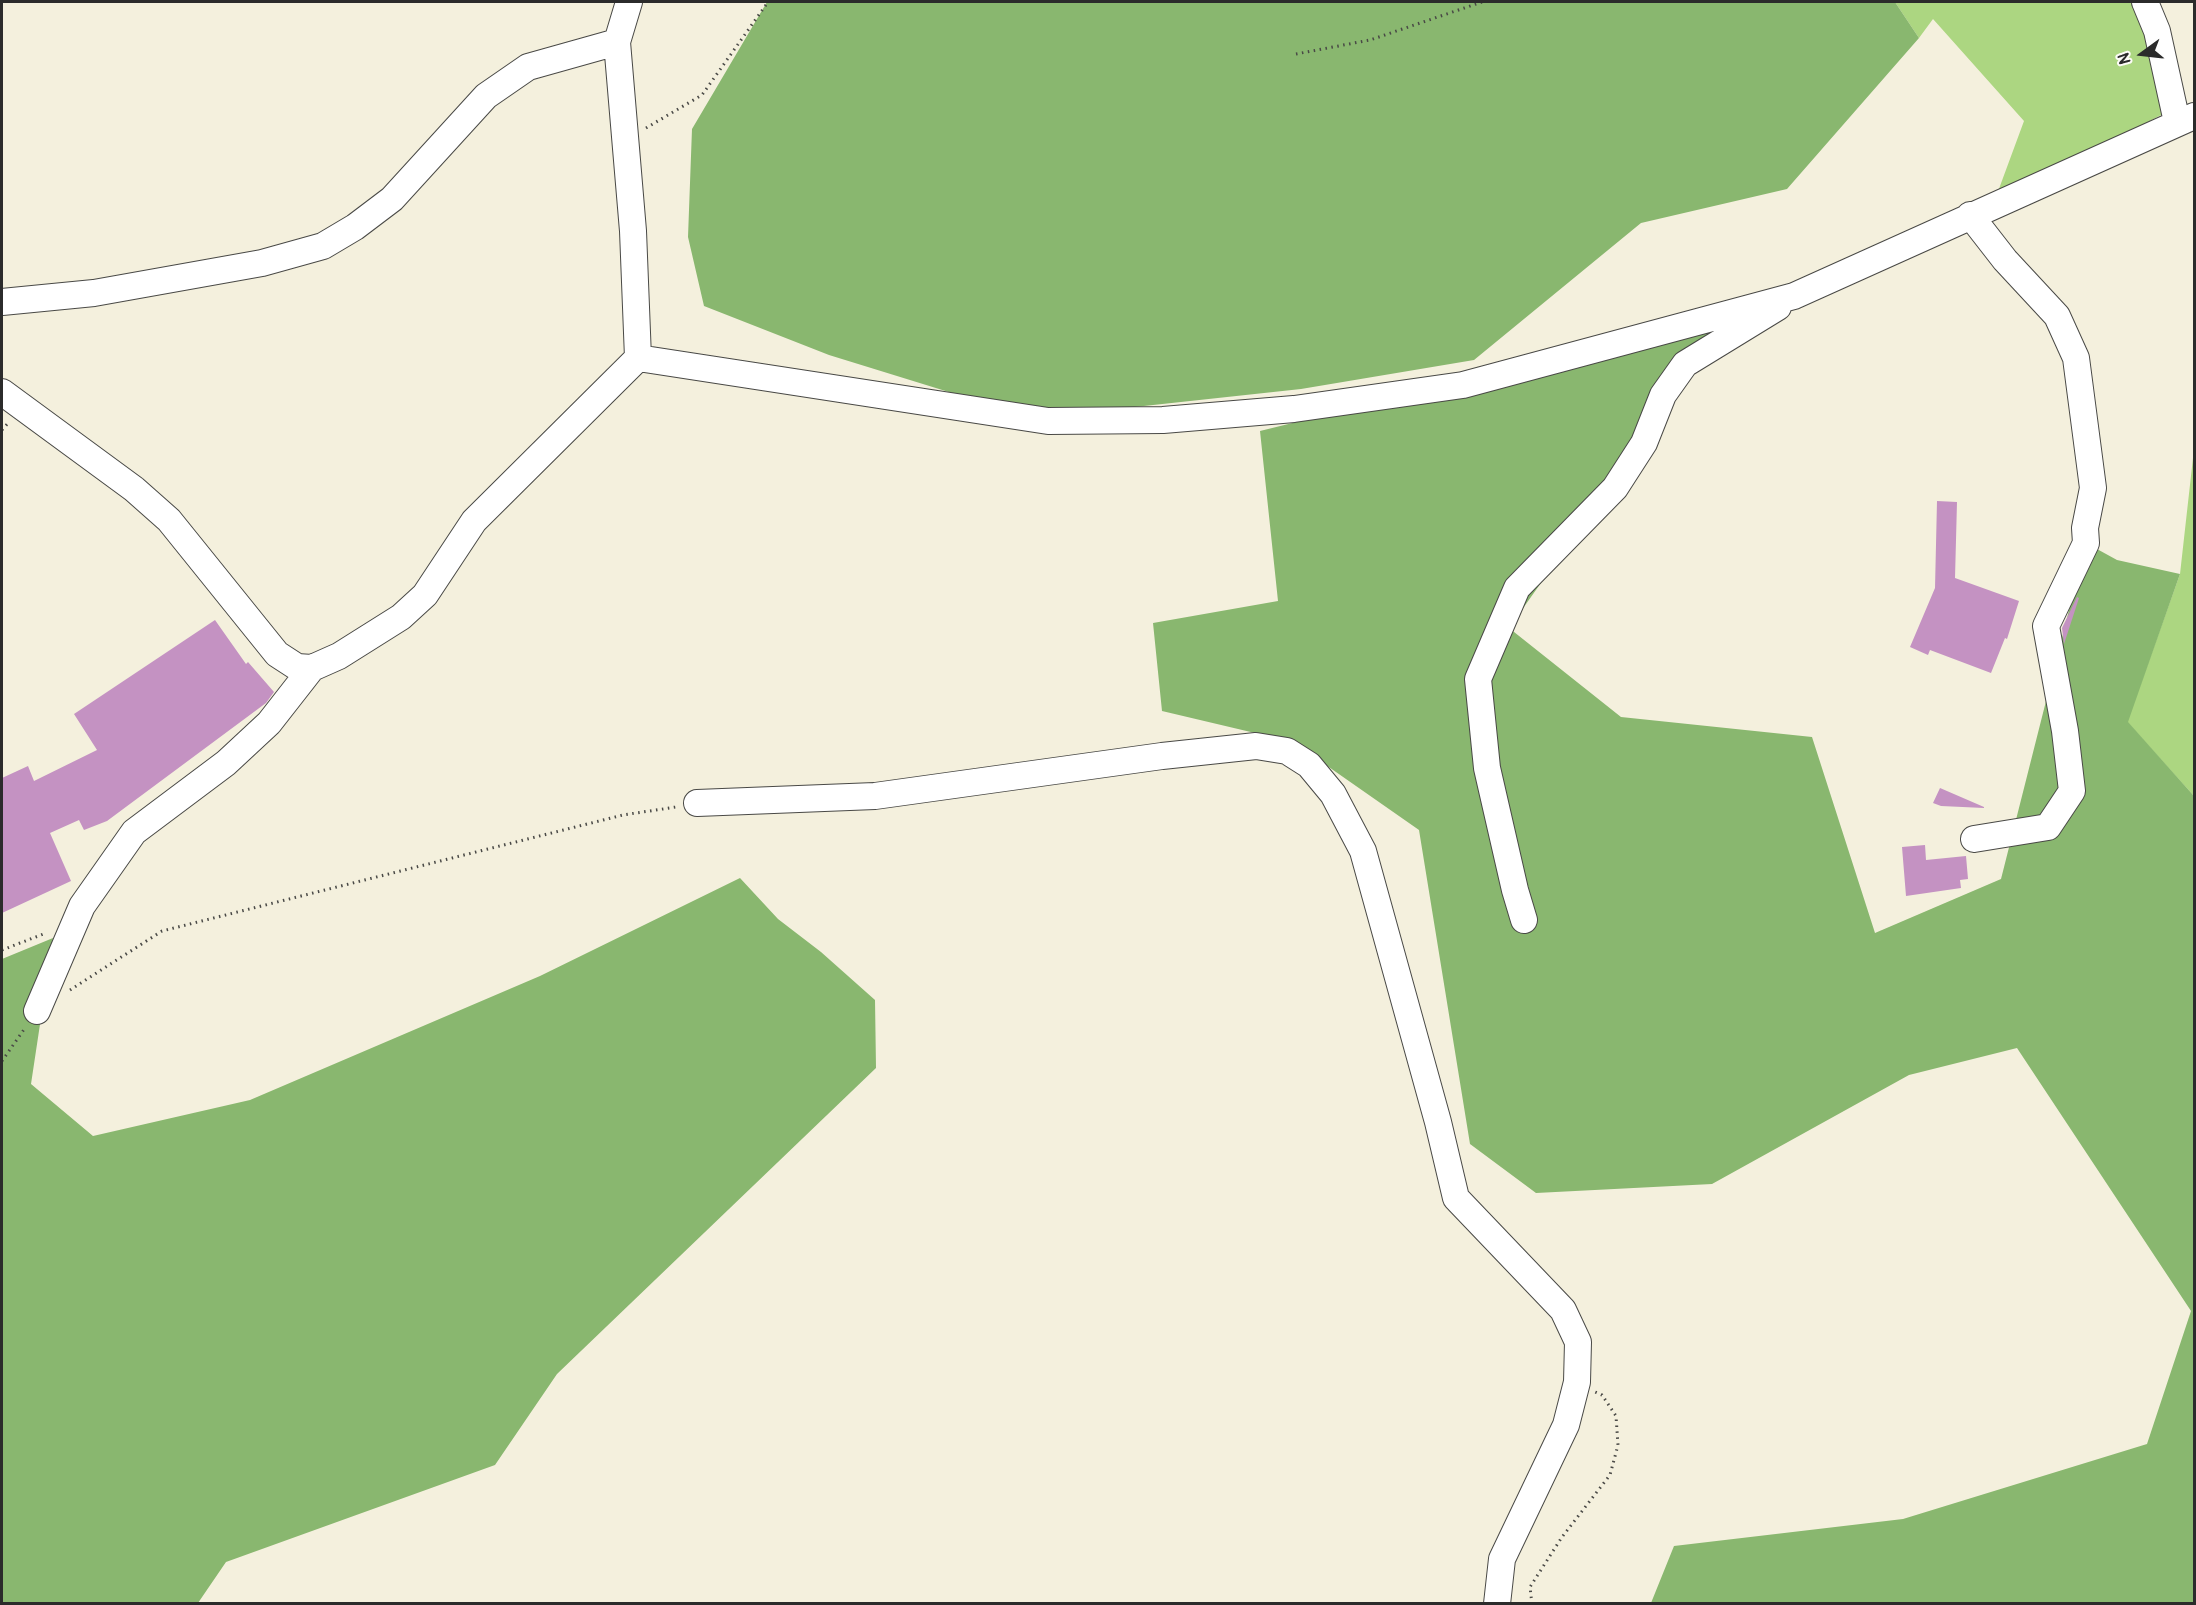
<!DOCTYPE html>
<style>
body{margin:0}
#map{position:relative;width:2196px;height:1605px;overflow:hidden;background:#f4f0dd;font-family:Pangolin,sans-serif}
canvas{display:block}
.frame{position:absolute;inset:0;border:3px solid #2b2b2b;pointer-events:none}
.north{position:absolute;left:2112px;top:24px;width:60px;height:60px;-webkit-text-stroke:4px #fdfcf7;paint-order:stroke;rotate:255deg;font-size:16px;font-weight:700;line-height:24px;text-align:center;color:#2b2b2b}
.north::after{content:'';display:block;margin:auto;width:21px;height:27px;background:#2b2b2b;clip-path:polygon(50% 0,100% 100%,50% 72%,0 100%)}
</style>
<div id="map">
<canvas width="2196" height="1605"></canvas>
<div class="frame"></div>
<div class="north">N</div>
</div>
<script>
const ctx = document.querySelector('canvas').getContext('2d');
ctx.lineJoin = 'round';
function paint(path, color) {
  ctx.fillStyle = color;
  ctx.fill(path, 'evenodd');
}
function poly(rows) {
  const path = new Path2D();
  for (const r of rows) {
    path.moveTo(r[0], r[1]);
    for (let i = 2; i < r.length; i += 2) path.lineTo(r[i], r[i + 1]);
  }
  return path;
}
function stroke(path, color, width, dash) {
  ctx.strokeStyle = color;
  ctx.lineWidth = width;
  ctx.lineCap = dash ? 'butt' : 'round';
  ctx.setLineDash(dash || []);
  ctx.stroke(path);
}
const green = poly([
 [1895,2,2142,2,2174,108,1993,205,2024,121,1933,19,1919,38],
 [2194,449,2194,796,2127,722,2180,574]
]);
const forest = poly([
 [767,2,1895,2,1919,38,1787,189,1641,223,1474,360,1301,389,1033,418,829,355,704,306,688,237,692,129],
 [1735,328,1664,376,1621,470,1509,628,1621,717,1812,737,1875,933,2001,879,2086,543,2117,560,2180,574,2128,722,2194,796,2194,1603,1651,1603,1674,1546,1903,1519,2147,1444,2191,1311,2017,1048,1909,1075,1712,1184,1536,1193,1470,1144,1419,830,1293,742,1162,711,1153,623,1278,601,1260,431,1654,334],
 [740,878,778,919,821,952,875,1000,876,1068,557,1374,495,1465,226,1562,198,1603,2,1604,2,959,53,938,31,1084,93,1136,250,1100,540,976]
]);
const building = poly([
 [1937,501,1957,502,1955,578,2019,601,2007,639,2005,638,1991,673,1930,650,1928,655,1910,647,1935,588],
 [2077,597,2079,598,2064,644,2062,628],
 [215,620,246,664,248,662,274,692,266,703,107,821,84,830,79,820,50,833,71,881,2,913,2,778,28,766,34,781,97,750,74,714],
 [1940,788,1984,807,1984,808,1941,806,1933,803],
 [1925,845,1926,860,1966,856,1968,879,1960,880,1961,888,1906,896,1902,847]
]);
const path = poly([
 [1296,54,1370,40,1482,2],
 [646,128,702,95,768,2],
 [2,430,9,422],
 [2,950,46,933],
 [70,990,162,931,623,815,676,807],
 [2,1061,25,1028],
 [1532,1604,1530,1587,1562,1537,1610,1475,1618,1445,1616,1416,1602,1395,1595,1392]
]);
const minor = poly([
 [2145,2,2157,31,2177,122],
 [1970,215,2005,260,2057,316,2076,358,2093,488,2085,528,2086,543,2046,626,2065,731,2072,791,2048,827,1974,839],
 [2,302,94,293,262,263,323,246,355,227,392,199,486,96,528,67,617,42],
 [638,358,1048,421,1163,420,1294,409,1463,385,1794,296,2194,116],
 [2,392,134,489,169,520,277,654,297,667,312,668],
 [697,803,875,796,1162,756,1256,746,1287,751,1309,765,1333,794,1363,851,1438,1122,1456,1198,1563,1310,1578,1342,1577,1382,1566,1425,1502,1559,1497,1604],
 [1524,920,1515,890,1487,768,1478,679,1517,588,1615,488,1644,443,1663,395,1685,364,1778,307],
 [37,1011,82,906,134,832,226,763,269,723,312,668,339,656,401,617,425,595,474,521,638,358,633,231,617,42,629,2]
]);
paint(green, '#acd681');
paint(forest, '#89b76f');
paint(building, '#c492c2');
stroke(minor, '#494946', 28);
stroke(path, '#494946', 3, [1.5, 4.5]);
stroke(minor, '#fff', 26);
</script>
